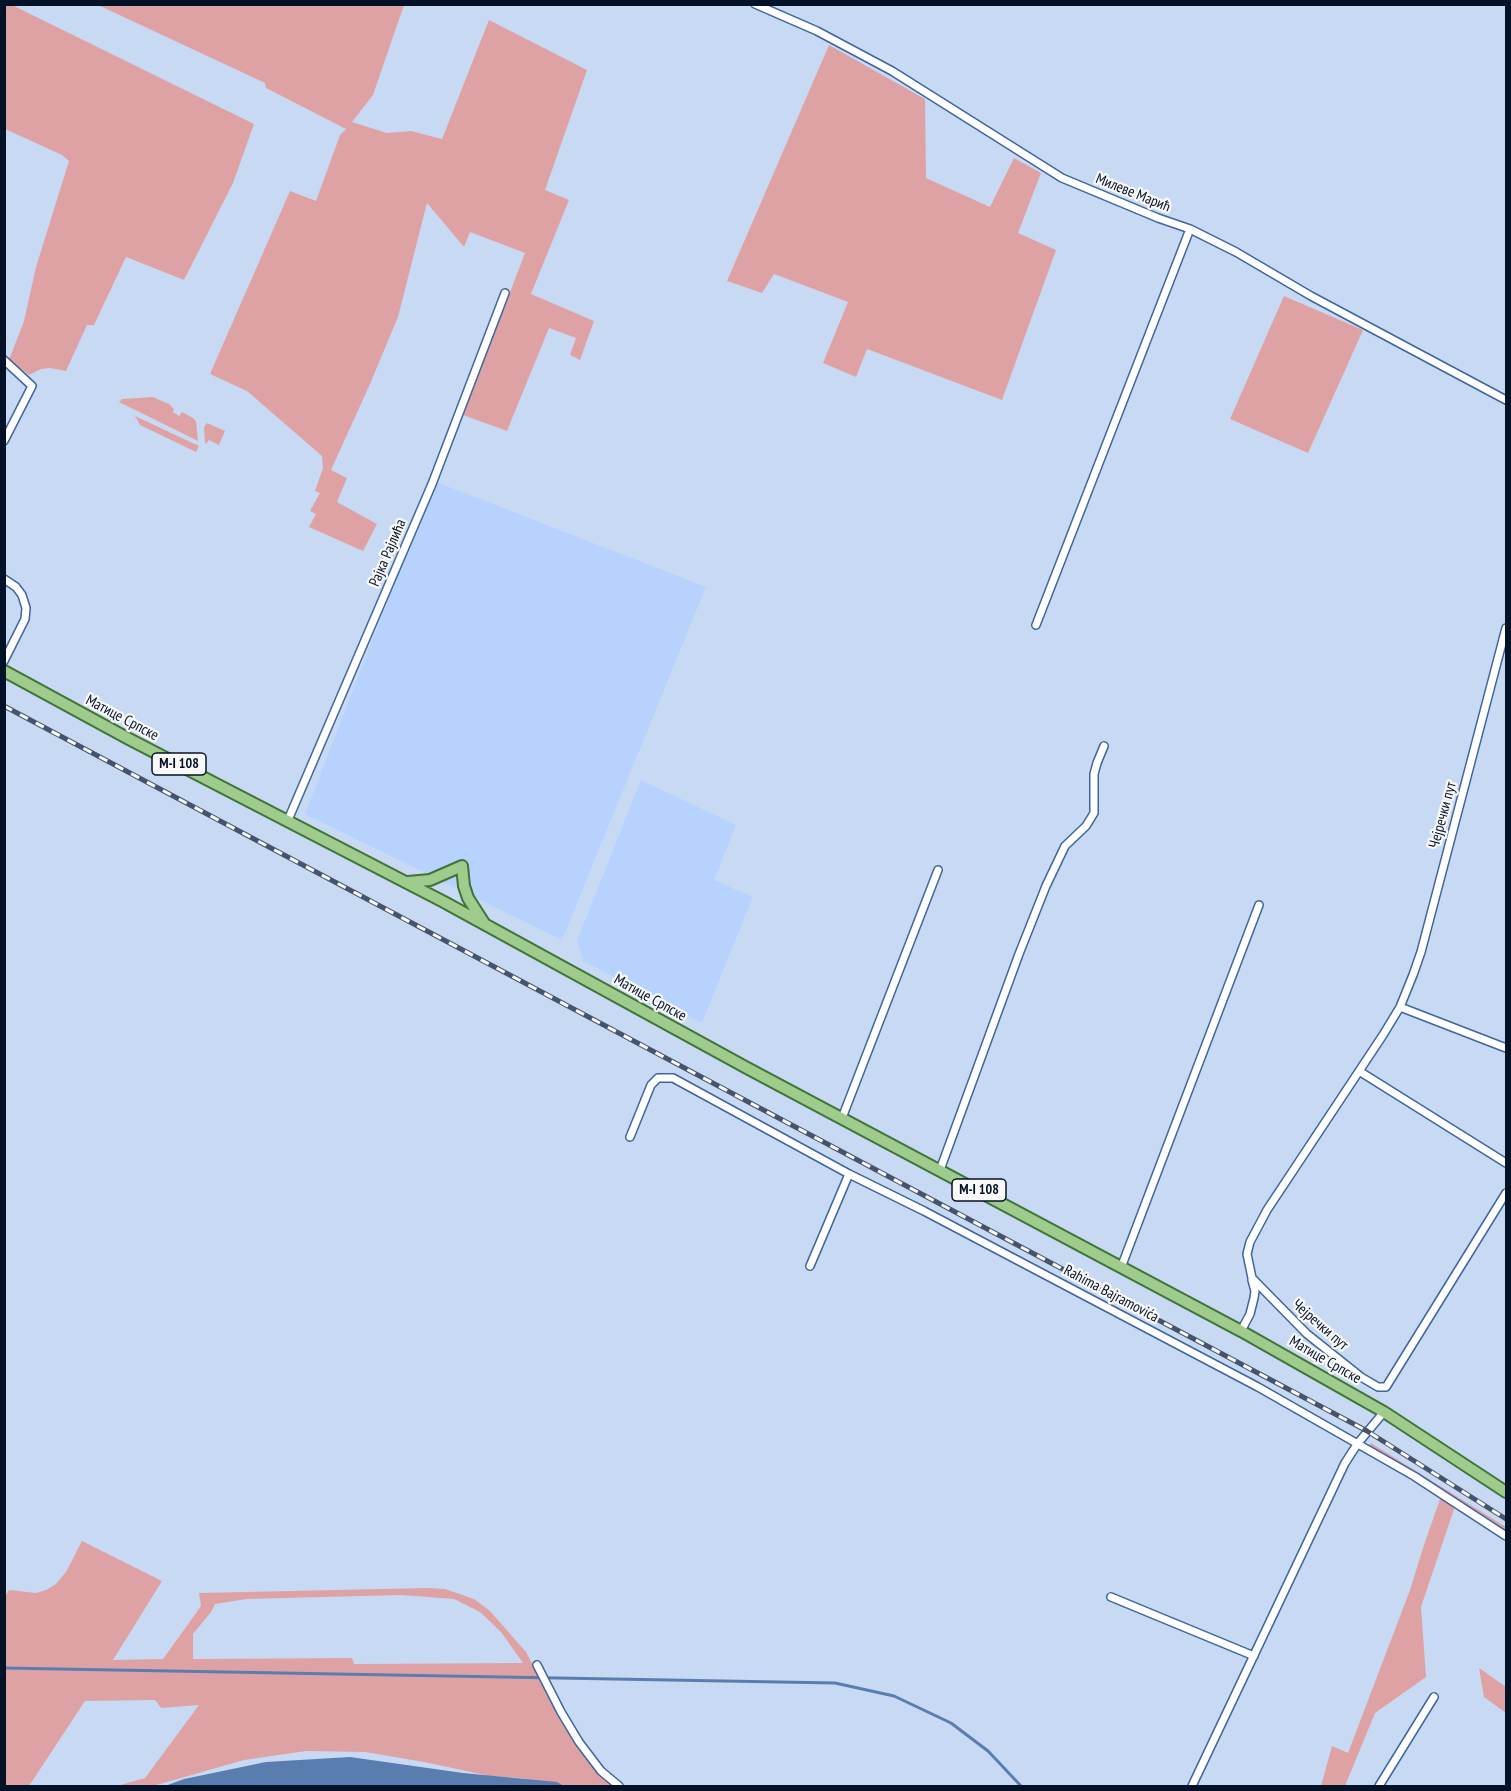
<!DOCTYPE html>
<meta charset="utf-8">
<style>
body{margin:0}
#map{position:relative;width:1511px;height:1791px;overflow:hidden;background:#c8daf3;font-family:"PT Sans Narrow",sans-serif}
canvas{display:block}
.frame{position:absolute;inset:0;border:6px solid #041228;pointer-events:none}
</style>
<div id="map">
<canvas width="1511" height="1791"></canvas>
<div class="frame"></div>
</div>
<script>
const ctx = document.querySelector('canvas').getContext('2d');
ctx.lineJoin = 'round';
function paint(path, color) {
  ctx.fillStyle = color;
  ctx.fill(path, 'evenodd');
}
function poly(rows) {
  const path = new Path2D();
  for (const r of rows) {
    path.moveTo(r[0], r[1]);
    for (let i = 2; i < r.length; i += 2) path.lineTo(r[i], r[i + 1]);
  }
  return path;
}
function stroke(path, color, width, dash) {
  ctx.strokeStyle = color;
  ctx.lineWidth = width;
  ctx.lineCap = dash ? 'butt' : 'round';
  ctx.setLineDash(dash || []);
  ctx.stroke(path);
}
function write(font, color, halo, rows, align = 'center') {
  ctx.font = font + ' "PT Sans Narrow",sans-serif';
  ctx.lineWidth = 4.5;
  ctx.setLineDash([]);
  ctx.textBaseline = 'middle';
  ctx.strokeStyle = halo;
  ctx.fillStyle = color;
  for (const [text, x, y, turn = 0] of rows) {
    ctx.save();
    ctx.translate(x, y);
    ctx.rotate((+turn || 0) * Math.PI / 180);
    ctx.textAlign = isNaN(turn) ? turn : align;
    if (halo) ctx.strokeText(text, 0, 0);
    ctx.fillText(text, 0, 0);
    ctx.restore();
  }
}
const built = poly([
 [434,481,706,587,562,940,305,814],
 [641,780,736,825,714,880,753,897,702,1023,583,961,577,941]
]);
const green = poly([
 [5,4,12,5,254,124,233,183,184,280,126,257,94,325,87,325,66,371,50,368,41,369,29,375,9,360,24,321,36,267,69,161,62,155,5,129],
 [98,5,404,5,373,95,352,122,387,133,411,131,442,139,489,20,587,70,545,190,569,200,531,294,594,321,580,360,570,355,576,338,549,328,507,431,463,415,525,253,470,232,464,247,427,203,398,317,370,384,331,470,347,478,337,502,377,524,363,551,309,527,316,514,310,511,320,493,315,491,323,468,322,456,247,391,210,374,290,191,316,201,340,135,346,129,266,88,265,83],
 [829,45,925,99,926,178,990,207,1014,158,1041,173,1018,233,1056,250,1002,400,867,349,856,377,823,363,848,302,774,274,762,293,727,281],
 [1284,296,1363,330,1308,453,1230,419],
 [153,397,169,404,174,409,173,412,179,416,182,412,193,418,196,421,198,441,119,402,122,399],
 [135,416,199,446,196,452,140,425],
 [207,423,225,431,219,445,209,440,206,444,205,443,204,427],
 [1371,1443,1506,1527,1506,1536,1367,1449],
 [1440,1499,1455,1506,1421,1607,1426,1677,1375,1713,1345,1786,1321,1786,1332,1746,1348,1753,1410,1590,1424,1545],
 [82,1541,162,1581,113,1660,163,1659,201,1606,199,1593,427,1588,445,1589,474,1599,490,1611,526,1652,553,1704,585,1757,613,1786,561,1786,521,1778,490,1776,424,1762,365,1752,306,1751,244,1760,153,1786,117,1786,145,1778,199,1705,161,1708,155,1700,85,1701,29,1786,5,1786,5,1597,9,1590,36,1593,46,1590,56,1584,66,1572],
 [401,1595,454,1599,480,1612,501,1632,523,1663,354,1664,352,1658,193,1659,193,1634,211,1612,215,1604,247,1599],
 [1479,1668,1506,1687,1506,1713,1484,1697]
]);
const water = poly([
 [350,1757,463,1773,557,1782,564,1786,165,1786,184,1779,266,1762]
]);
const stream = poly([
 [4,1668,835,1683,894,1696,951,1723,988,1751,1021,1786]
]);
const minor = poly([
 [755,4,817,31,892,71,1062,178,1158,218,1190,229,1236,252,1311,296,1506,400],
 [4,360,32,386,4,441],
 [4,579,16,587,22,595,26,608,25,619,4,661],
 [1036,625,1190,229],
 [1506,628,1421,952,1413,975,1400,1007,1383,1035,1267,1210,1250,1242,1247,1254,1252,1278,1307,1334,1361,1377,1378,1387,1386,1387,1506,1193],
 [288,820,432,484,505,293],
 [1400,1007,1506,1048],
 [1359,1071,1506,1163],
 [842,1118,938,870],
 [630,1137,651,1085,658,1078,673,1078,849,1174,924,1211,1258,1387,1414,1476,1506,1536],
 [940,1170,1019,954,1046,886,1065,846,1086,826,1094,813,1094,774,1097,763,1104,746],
 [1122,1265,1259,905],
 [810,1266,849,1174],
 [1241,1331,1250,1314,1254,1298,1255,1291,1252,1280],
 [1111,1597,1254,1656],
 [537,1665,561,1712,579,1742,601,1771,619,1786],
 [1192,1786,1345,1463,1358,1443,1384,1412],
 [1379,1786,1434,1697]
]);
const primary = poly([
 [4,671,129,739,444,902,747,1068,1241,1331,1384,1412,1506,1492],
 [408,882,430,880,462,866,464,886,468,898,484,923]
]);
const rail = poly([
 [4,706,1367,1431,1506,1519]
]);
const shields = [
 [179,764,54],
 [979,1190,54]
];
const shieldNames = [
 ["M-I 108",179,764],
 ["M-I 108",979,1190]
];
const streetNames = [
 ["Милеве Мaрић",1133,193,22],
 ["Рајка Рајлића",388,553,-67],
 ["Матице Српске",122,718,28],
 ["Чејречки пут",1443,815,-75],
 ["Матице Српске",650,998,29],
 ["Rahima Bajramovića",1111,1294,28],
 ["Чејречки пут",1320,1325,41],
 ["Матице Српске",1325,1360,30]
];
paint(built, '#b7d3fd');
paint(green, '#dfa2a4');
paint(water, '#5a7daf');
stroke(stream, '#5a7daf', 3);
stroke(minor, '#3e659c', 10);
stroke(primary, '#3f7438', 14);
stroke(minor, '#fff', 7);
stroke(primary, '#9fcb8d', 10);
stroke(rail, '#45546b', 5);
stroke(rail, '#f9f9f9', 3, [9]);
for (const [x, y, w] of shields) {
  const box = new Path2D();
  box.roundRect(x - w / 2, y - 11, w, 22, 4.5);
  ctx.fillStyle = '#f9f9f9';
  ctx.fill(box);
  stroke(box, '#041228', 1.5);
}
write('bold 14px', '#041228', null, shieldNames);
write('15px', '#041228', '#f9f9f9', streetNames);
</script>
